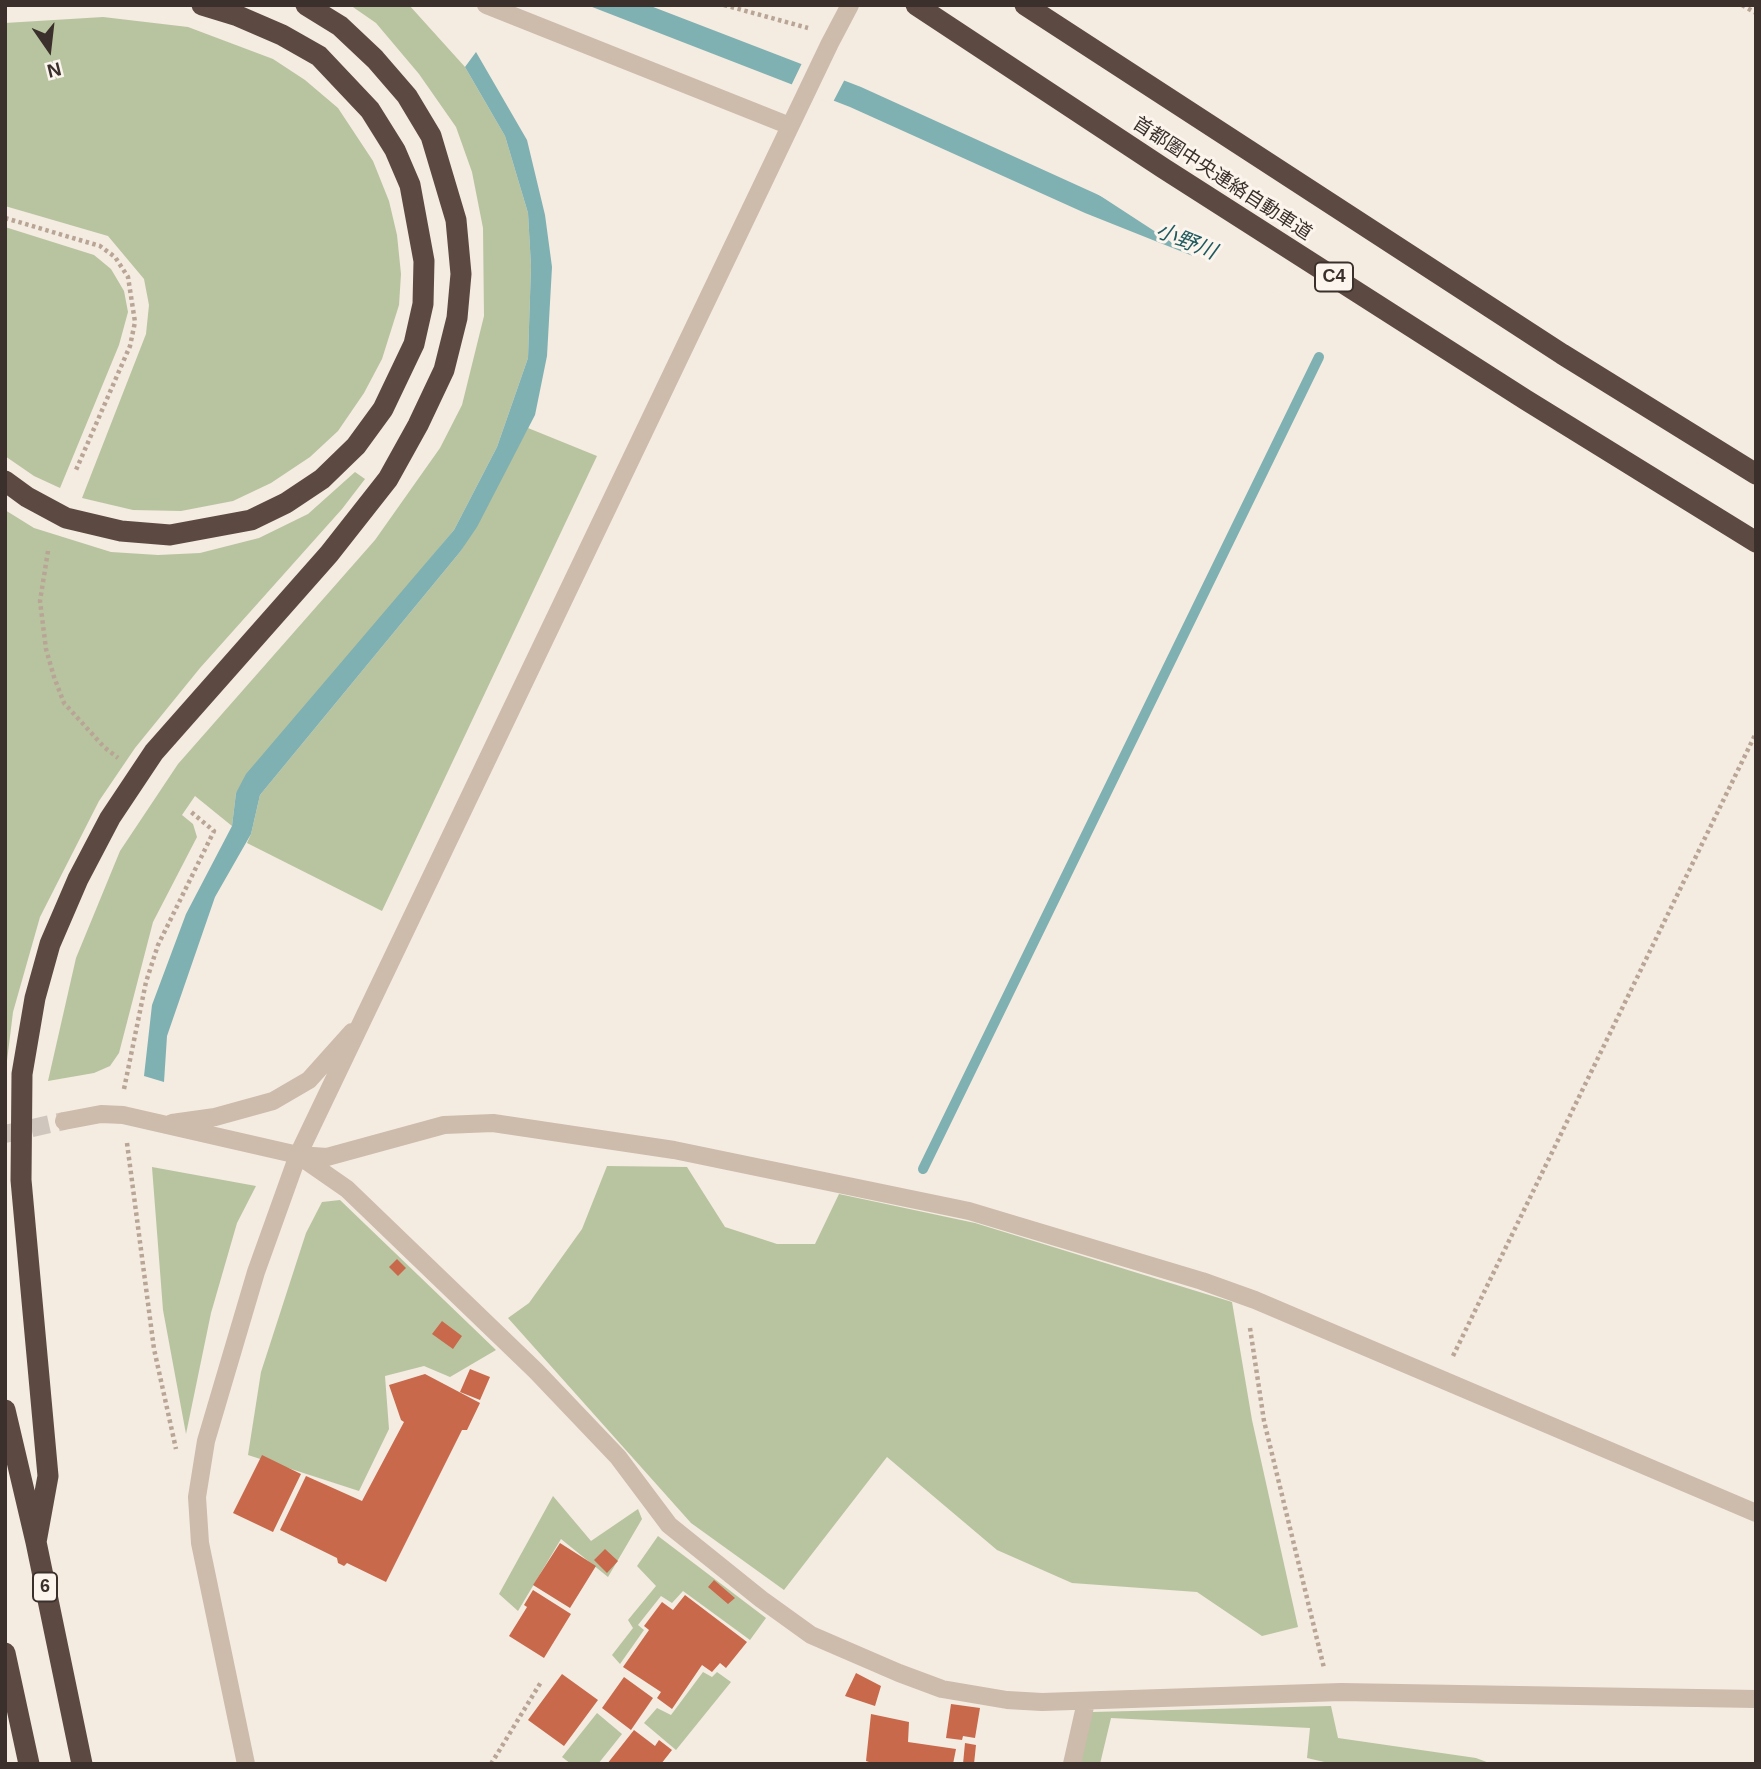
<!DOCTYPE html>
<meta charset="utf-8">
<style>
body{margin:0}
#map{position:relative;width:1761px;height:1769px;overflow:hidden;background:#f4ebe1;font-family:Arial,sans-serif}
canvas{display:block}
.frame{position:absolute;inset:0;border:7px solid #3b302b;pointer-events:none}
.north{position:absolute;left:14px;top:14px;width:70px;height:70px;-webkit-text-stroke:5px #fbf5ee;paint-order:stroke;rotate:166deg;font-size:19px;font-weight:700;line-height:28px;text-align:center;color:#3b302b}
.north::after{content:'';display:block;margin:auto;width:24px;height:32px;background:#3b302b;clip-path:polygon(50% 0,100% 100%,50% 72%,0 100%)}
</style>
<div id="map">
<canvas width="1761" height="1769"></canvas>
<div class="frame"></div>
<div class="north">N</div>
</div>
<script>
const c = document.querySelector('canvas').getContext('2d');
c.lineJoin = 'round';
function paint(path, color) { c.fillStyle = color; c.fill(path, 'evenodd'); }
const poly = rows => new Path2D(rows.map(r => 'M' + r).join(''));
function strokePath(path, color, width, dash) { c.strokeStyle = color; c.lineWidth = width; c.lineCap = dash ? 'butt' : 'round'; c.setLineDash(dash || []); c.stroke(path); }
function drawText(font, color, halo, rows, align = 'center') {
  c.font = font + ' Arial,"Noto Sans JP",sans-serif'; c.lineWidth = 6; c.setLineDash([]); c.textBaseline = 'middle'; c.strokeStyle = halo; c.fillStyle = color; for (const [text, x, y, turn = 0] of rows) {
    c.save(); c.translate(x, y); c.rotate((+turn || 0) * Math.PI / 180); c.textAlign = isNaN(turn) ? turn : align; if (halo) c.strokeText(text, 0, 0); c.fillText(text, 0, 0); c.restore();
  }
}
paint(poly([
 [350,5,409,5,465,67,505,136,528,213,531,266,528,358,497,447,454,530,236,793,232,826,195,796,182,815,193,824,197,837,153,922,119,1053,110,1066,94,1073,48,1081,76,958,120,851,178,764,375,540,440,448,462,405,484,316,483,228,472,172,456,127,419,74,376,23],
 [103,17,188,27,273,59,305,80,338,108,373,161,389,201,397,235,401,274,399,305,382,359,364,393,338,431,310,457,271,483,233,501,181,511,133,510,82,498,146,334,149,305,144,279,108,236,5,206,5,23],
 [5,227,94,255,111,269,124,291,128,312,119,345,60,488,34,476,5,456],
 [528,428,597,456,382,911,247,843,251,834,260,795,460,552],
 [355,472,365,479,342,509,200,668,135,748,99,801,40,917,13,1012,5,1077,5,510,34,528,111,552,158,555,200,553,259,538,308,514],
 [607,1166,687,1167,725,1227,777,1244,815,1244,839,1194,975,1223,1232,1302,1252,1420,1298,1627,1262,1636,1197,1592,1072,1583,997,1550,887,1457,784,1590,691,1523,508,1318,529,1303,582,1229],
 [152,1167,256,1186,237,1223,211,1313,186,1434,163,1310],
 [340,1200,496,1350,450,1377,424,1366,385,1376,389,1429,359,1491,248,1455,261,1372,306,1233,322,1202],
 [553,1496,591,1541,638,1509,642,1519,608,1577,561,1539,518,1611,499,1594],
 [658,1536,766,1618,750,1640,683,1591,672,1603,661,1596,638,1625,644,1630,620,1664,612,1655,633,1628,628,1620,656,1586,637,1566],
 [703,1672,712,1677,717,1672,731,1682,676,1750,644,1723,657,1708,671,1715],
 [1331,1706,1338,1738,1476,1758,1492,1764,1333,1764,1307,1758,1310,1728,1111,1718,1100,1764,1080,1764,1092,1712],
 [597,1713,622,1734,598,1764,571,1764,562,1757]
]), '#b8c4a0');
paint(poly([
 [587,5,648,5,861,87,1519,386,1085,213,850,107],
 [476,52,527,140,545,215,552,267,547,356,535,415,477,527,460,552,260,795,251,834,215,897,167,1036,164,1082,144,1076,152,1005,186,914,232,826,236,793,246,774,454,530,497,447,528,358,531,266,528,213,505,136,465,67]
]), '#7fb0b2');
paint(poly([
 [803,61,846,77,832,104,790,88],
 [1076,180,1520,363,1756,457,1756,487,1208,266]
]), '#f4ebe1');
strokePath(poly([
 [923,1169,1319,357]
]), '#7fb0b2', 10);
paint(poly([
 [397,1259,406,1268,398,1276,389,1267],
 [442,1321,462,1336,453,1349,432,1334],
 [470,1369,490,1377,480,1400,460,1392],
 [425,1374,480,1403,467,1430,462,1430,386,1582,347,1563,344,1566,338,1563,337,1558,280,1530,306,1476,362,1501,404,1422,401,1420,389,1385],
 [262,1455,301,1474,273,1532,233,1513],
 [560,1543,596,1566,570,1608,533,1585],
 [605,1549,618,1561,607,1573,594,1560],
 [714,1580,735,1598,728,1604,708,1587],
 [533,1590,571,1614,544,1658,509,1636,527,1607,524,1605],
 [685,1595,747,1642,726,1668,720,1663,712,1672,702,1665,672,1709,657,1698,661,1692,623,1667,649,1630,644,1626,662,1602,673,1610],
 [856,1673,881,1686,875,1706,845,1696],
 [562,1674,598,1700,564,1746,528,1720],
 [624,1677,653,1698,631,1730,602,1708],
 [951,1704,980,1708,975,1738,963,1736,962,1740,946,1738],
 [871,1714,909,1722,908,1742,956,1749,953,1764,869,1764,869,1762,866,1761],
 [634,1730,655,1746,659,1740,672,1750,661,1764,607,1764],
 [965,1743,976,1745,974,1764,963,1764]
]), '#c8694b');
strokePath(poly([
 [5,1134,64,1121]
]), '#cfc6bd', 18, [18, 9]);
strokePath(poly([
 [724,5,808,28],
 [1742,5,1756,13],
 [5,218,100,246,115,257,128,277,135,322,130,346,76,470],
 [48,551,40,601,46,649,54,677,64,703,104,747,118,758],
 [124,1089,146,982,158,945,214,831,190,811],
 [127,1143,154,1349,176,1449],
 [1250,1328,1264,1421,1324,1668],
 [1453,1356,1756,733],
 [491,1764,541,1682]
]), '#b9a596', 4.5, [3.5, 3.5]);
strokePath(poly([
 [486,5,790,126],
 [64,1121,101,1114,123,1115,298,1155,327,1157,444,1125,493,1123,674,1150,969,1211,1202,1281,1255,1300,1756,1513],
 [172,1123,215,1117,273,1101,309,1080,352,1032],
 [298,1155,347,1189,536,1371,618,1457,669,1525,761,1599,811,1635,899,1673,942,1689,1007,1700,1042,1702,1341,1692,1756,1699],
 [246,1764,200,1543,197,1497,206,1441,256,1272,298,1155,830,43,850,5],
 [1072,1764,1086,1702]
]), '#cdbbac', 18);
strokePath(poly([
 [916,5,1163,168,1526,400,1756,542],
 [1025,5,1562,354,1756,474],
 [5,481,27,497,66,518,121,531,170,535,251,520,286,503,322,479,356,446,383,409,414,344,423,304,424,261,410,185,395,150,370,110,319,56,282,35,238,16,202,5],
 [5,1410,36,1542,82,1764],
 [36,1542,48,1476,21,1180,22,1074,35,998,50,944,78,879,110,818,154,752,329,554,388,479,418,425,444,370,457,318,461,274,456,220,431,136,407,96,375,59,340,26,306,5],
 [5,1653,29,1764]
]), '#5c4a42', 21);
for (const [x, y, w] of [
 [1334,277,38],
 [45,1587,24]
]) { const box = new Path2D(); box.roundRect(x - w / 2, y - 14.5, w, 29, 5); c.fillStyle = '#fbf5ee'; c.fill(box); strokePath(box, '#3b302b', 2); }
drawText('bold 18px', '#3b302b', null, [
 ["C4",1334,277],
 ["6",45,1587]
]);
drawText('19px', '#3b302b', '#fbf5ee', [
 ["首都圏中央連絡自動車道",1222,179,33]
]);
drawText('italic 21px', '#1f5a5e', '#fbf5ee', [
 ["小野川",1186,242,22]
]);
</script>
